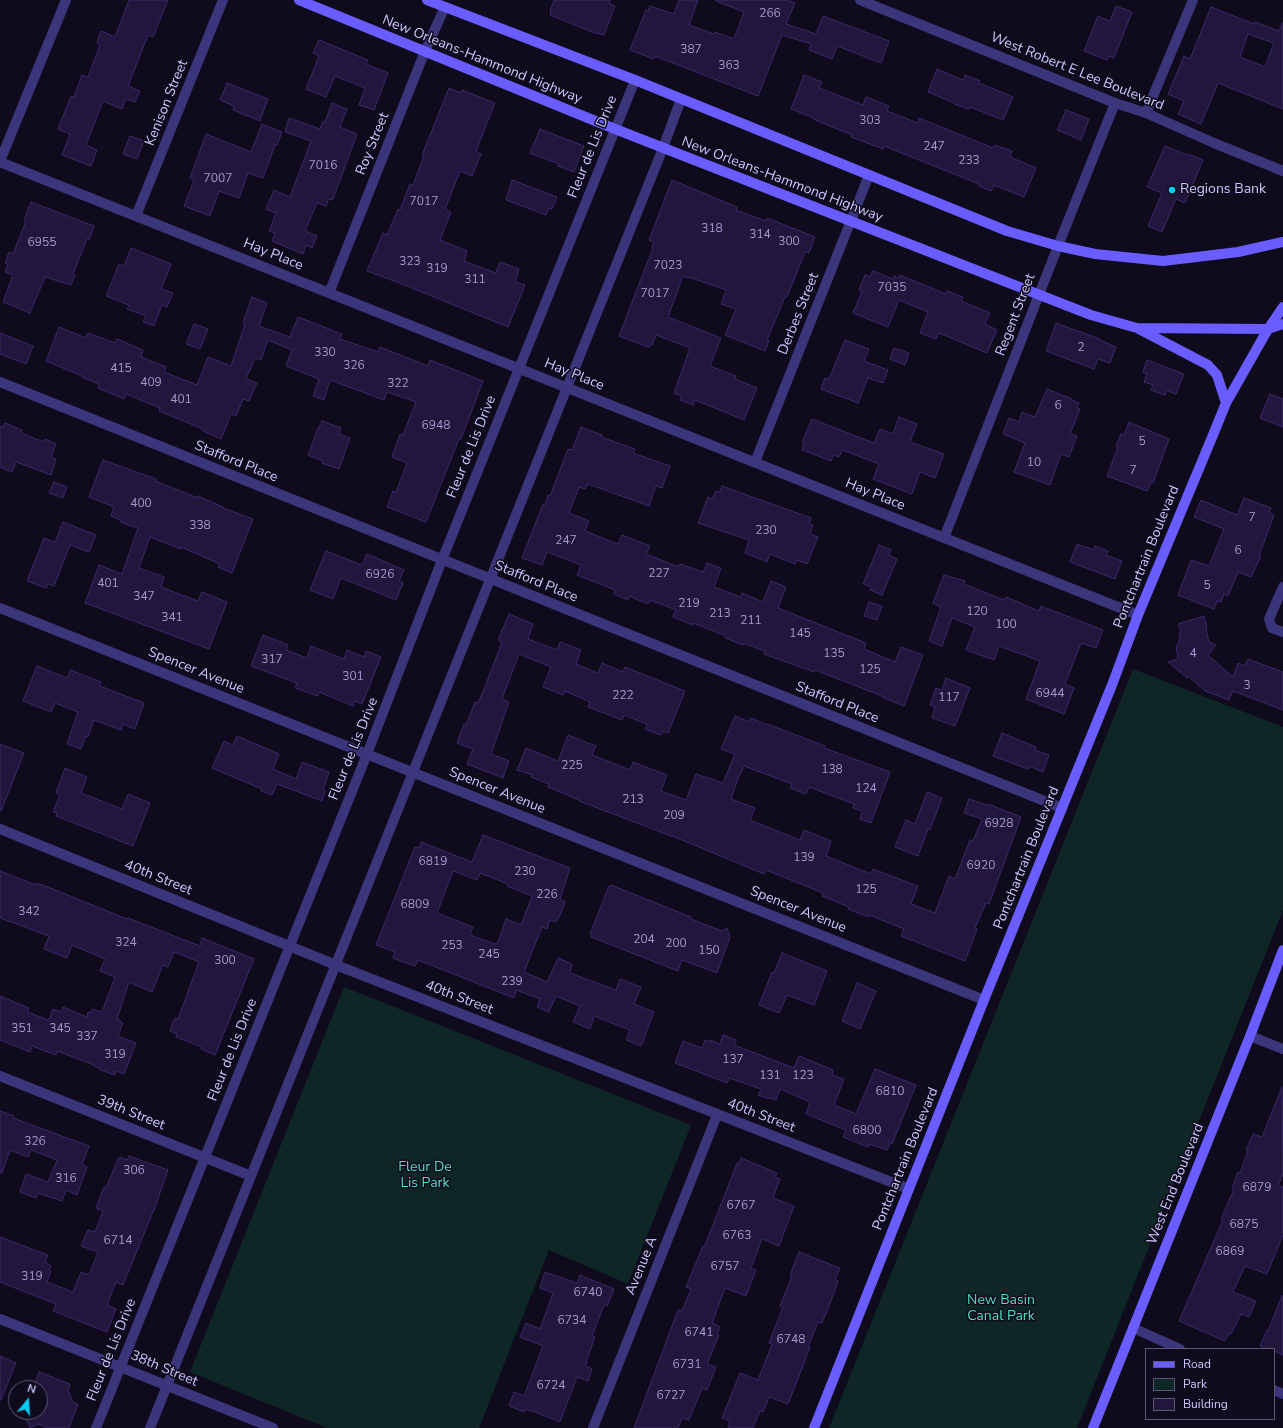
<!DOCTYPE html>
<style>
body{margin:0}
#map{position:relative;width:1283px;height:1428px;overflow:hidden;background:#0f0b1c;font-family:"Nunito Sans",sans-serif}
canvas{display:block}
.legend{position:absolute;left:1145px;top:1348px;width:130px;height:72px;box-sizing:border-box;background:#0f0b1c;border:1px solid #5c5677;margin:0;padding:5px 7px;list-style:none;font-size:12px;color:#d0c6ff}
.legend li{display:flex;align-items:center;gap:8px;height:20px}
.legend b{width:20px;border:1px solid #5c5677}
.north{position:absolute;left:8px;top:1380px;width:40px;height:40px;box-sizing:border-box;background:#0f0b1c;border:1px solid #5c5677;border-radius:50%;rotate:18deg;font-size:11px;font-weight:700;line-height:16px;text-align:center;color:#d0c6ff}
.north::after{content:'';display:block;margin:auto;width:14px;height:18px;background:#00cef1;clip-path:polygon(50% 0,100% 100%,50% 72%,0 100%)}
</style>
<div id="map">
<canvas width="1283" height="1428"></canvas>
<ul class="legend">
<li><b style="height:5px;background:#695dff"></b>Road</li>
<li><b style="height:11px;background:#0e2626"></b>Park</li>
<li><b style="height:11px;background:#21173d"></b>Building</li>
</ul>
<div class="north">N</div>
</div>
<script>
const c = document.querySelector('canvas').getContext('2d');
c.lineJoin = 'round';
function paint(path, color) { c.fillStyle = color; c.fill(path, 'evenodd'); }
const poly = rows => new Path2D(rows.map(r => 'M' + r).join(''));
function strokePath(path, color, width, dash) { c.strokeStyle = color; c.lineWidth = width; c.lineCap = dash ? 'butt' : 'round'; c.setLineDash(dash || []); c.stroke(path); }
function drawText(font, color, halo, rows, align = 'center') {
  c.font = font + ' "Nunito Sans",sans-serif'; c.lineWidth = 3; c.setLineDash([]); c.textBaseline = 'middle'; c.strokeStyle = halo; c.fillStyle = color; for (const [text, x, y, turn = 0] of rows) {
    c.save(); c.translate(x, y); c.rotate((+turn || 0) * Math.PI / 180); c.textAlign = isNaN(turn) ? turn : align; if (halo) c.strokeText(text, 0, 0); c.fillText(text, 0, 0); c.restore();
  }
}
paint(poly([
 [1133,669,1283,727,1283,910,1077,1428,829,1428],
 [344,987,691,1125,628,1284,549,1250,479,1428,327,1428,190,1372]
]), '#0e2626');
const building = poly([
 [129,0,168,0,153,37,148,35,128,86,140,91,135,102,126,99,122,109,103,101,86,145,97,150,91,166,62,155,70,134,58,129,71,96,74,97,82,75,88,77,100,45,97,43,101,31,115,37,129,0],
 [554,0,610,0,609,3,615,6,604,35,598,33,597,34,550,15,551,11,550,11,554,0],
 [679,0,698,0,689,25,714,34,715,32,734,39,744,12,716,1,716,0,786,0,795,3,786,24,816,34,823,16,889,41,881,63,837,46,832,59,809,50,811,44,782,35,758,96,655,56,654,59,630,50,646,10,648,11,650,6,674,14,679,0],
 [1116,6,1132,12,1114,58,1109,56,1107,60,1084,51,1098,16,1110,21,1116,6],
 [1211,7,1254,24,1255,22,1279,31,1283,22,1283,109,1218,83,1201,124,1178,114,1184,101,1168,94,1184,56,1190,59,1211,7],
 [1248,34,1274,43,1265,67,1240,57,1248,34],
 [319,40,368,60,366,64,388,73,374,110,359,105,365,88,335,76,326,97,306,89,319,56,313,53,319,40],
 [937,69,963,80,965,75,980,81,979,83,1013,97,1003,120,970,107,969,109,954,104,954,103,928,92,937,69],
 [804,75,822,82,819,88,863,105,866,97,889,106,887,111,918,123,919,118,993,148,995,145,1012,151,1010,157,1036,168,1024,197,994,185,991,191,979,186,979,184,884,146,883,149,851,137,852,135,813,119,814,118,791,109,804,75],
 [227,83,268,99,260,121,233,110,234,106,220,100,227,83],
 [449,88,461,93,462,90,495,103,476,151,481,154,472,176,460,171,445,209,451,212,440,240,467,251,464,261,496,273,500,262,519,269,515,282,525,285,508,327,402,284,367,271,383,233,387,235,398,209,400,210,410,184,413,185,424,156,422,155,449,88],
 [332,103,347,109,340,127,357,134,333,199,328,200,326,206,317,203,305,231,317,236,312,248,306,245,303,254,272,241,275,233,269,231,276,213,266,209,274,190,290,197,311,141,285,132,289,118,320,129,323,121,325,122,332,103],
 [1066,110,1089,119,1081,140,1057,130,1066,110],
 [262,124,282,132,277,145,275,145,263,178,248,173,239,198,219,191,210,216,184,206,194,180,190,178,206,134,251,152,262,124],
 [540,129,584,146,574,172,558,166,559,164,530,153,540,129],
 [130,136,144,141,137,159,123,154,130,136],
 [1165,146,1187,155,1188,154,1203,160,1185,203,1176,199,1162,232,1148,226,1162,193,1147,187,1165,146],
 [512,180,557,197,552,209,549,208,546,215,506,200,512,180],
 [672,180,737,207,736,210,766,221,767,218,815,237,809,253,805,252,787,297,785,297,767,340,769,341,765,351,725,335,736,309,721,304,726,290,689,277,689,278,683,276,668,317,721,338,710,366,736,376,735,379,757,388,744,420,695,400,693,405,680,400,682,396,674,393,690,348,656,335,652,345,648,347,619,336,653,248,652,247,654,242,649,240,672,180],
 [31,202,94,226,89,240,87,239,73,274,75,275,71,285,45,277,30,313,3,302,13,275,5,272,8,264,5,263,9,252,13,254,26,221,24,220,31,202],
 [131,248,171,264,161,289,173,293,167,307,162,305,154,326,143,322,146,316,127,309,129,305,106,296,119,264,124,266,131,248],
 [873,271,893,279,894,276,899,278,900,275,946,294,947,291,963,297,961,301,990,313,985,324,997,330,987,353,939,333,936,339,920,333,928,312,899,300,888,327,853,313,862,291,859,290,865,275,870,277,873,271],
 [252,297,267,303,259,326,290,337,298,317,342,334,340,339,378,352,380,347,428,366,430,360,483,381,461,439,459,439,426,522,387,507,393,491,396,492,407,463,392,457,400,434,403,435,416,402,387,392,384,400,330,380,324,400,313,396,319,379,286,366,292,350,268,340,261,360,255,358,246,379,257,383,249,401,243,399,236,416,231,414,221,439,203,431,203,429,159,411,160,408,126,394,124,399,98,388,99,384,82,377,82,376,46,361,59,327,86,338,88,333,115,343,117,339,143,350,141,357,166,367,164,372,197,385,208,357,231,366,245,324,243,323,252,297],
 [1056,323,1100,339,1100,340,1116,347,1110,363,1098,359,1094,369,1046,351,1056,323],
 [194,324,208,329,200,349,186,344,194,324],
 [0,333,33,346,26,364,0,354,0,333],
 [845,340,869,349,864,361,888,370,883,383,868,378,858,403,821,389,825,378,829,379,845,340],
 [894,348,909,353,905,365,890,359,894,348],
 [1147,360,1184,374,1176,394,1167,391,1165,395,1151,390,1153,385,1144,382,1147,374,1143,372,1147,360],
 [1047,389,1072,399,1071,400,1079,403,1077,408,1080,409,1070,434,1077,436,1069,457,1061,454,1050,485,1014,472,1025,443,1003,434,1009,418,1019,422,1022,412,1035,417,1047,389],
 [1270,394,1283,399,1283,427,1260,418,1270,394],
 [899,417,917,424,910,442,944,454,935,478,920,472,912,494,873,479,879,464,842,450,839,457,833,455,831,461,802,450,804,443,802,442,812,419,874,443,880,429,893,434,899,417],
 [322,421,341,428,339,434,350,438,339,469,322,463,323,461,308,455,319,426,320,426,322,421],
 [1129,422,1169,439,1153,483,1151,482,1147,491,1107,476,1118,447,1116,446,1121,434,1124,435,1129,422],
 [5,423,22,430,21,433,44,442,45,439,56,444,51,457,56,459,51,475,16,462,12,472,0,467,0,426,3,427,5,423],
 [581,427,602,435,601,437,635,449,633,453,670,466,662,488,656,486,649,506,588,484,585,489,579,487,569,513,589,521,585,531,618,544,622,535,650,546,646,554,679,567,680,564,703,572,707,563,721,568,714,587,741,597,742,593,763,602,771,581,786,587,778,608,866,643,864,649,895,662,901,647,923,655,904,706,882,697,882,696,815,670,814,672,764,654,765,651,743,643,743,645,725,638,726,636,693,623,693,625,673,617,676,610,650,600,648,604,629,596,628,600,614,594,615,590,577,575,581,565,547,552,542,565,522,558,543,504,545,505,548,495,550,496,568,449,572,450,581,427],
 [103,460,156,479,155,481,198,498,198,496,223,507,223,508,253,519,232,573,218,567,220,564,181,547,181,549,150,537,139,568,164,577,161,587,198,601,202,592,227,602,209,649,85,603,99,565,122,574,138,528,120,522,121,520,111,516,114,507,89,497,103,460],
 [54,482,67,487,63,498,49,493,54,482],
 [722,486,811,518,809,524,813,525,810,534,818,537,807,564,797,560,795,564,770,554,767,562,745,553,749,540,698,523,708,497,712,499,716,491,720,492,722,486],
 [1244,498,1271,508,1269,513,1274,515,1259,556,1261,556,1251,577,1238,572,1228,596,1224,594,1221,602,1217,601,1214,609,1178,595,1191,560,1209,566,1224,529,1194,517,1201,500,1237,515,1244,498],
 [63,522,96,535,89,552,70,545,54,586,48,584,46,588,27,581,44,538,55,542,63,522],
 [1077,544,1094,550,1095,546,1108,551,1106,555,1122,561,1115,579,1070,562,1077,544],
 [879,545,891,550,889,555,897,559,882,595,870,590,871,587,863,584,879,545],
 [326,551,362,565,367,554,404,570,399,581,403,583,396,600,341,578,333,599,310,590,326,551],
 [944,575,965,581,964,584,1004,600,1006,597,1039,611,1041,606,1103,630,1096,648,1081,643,1065,684,1074,688,1064,714,1026,699,1040,661,999,646,994,660,966,650,975,627,952,618,942,646,929,641,941,607,933,603,944,575],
 [869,602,882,606,877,620,864,616,869,602],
 [509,614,533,624,528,639,557,650,560,642,581,650,576,664,598,673,602,663,623,672,625,667,685,691,668,733,663,731,661,735,658,734,645,729,647,724,624,715,622,720,588,707,590,702,565,691,563,695,543,687,551,667,519,654,502,699,509,702,491,754,509,761,503,778,467,764,473,749,457,743,464,724,466,725,475,702,478,703,483,692,502,642,498,640,509,614],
 [1204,616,1207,627,1206,629,1209,642,1216,645,1208,655,1233,677,1238,663,1245,666,1248,659,1283,672,1283,710,1233,691,1229,700,1205,691,1188,676,1187,678,1168,662,1178,659,1176,647,1180,640,1179,633,1181,631,1178,624,1204,616],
 [263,635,288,645,286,650,307,658,311,646,344,659,347,650,364,657,366,651,381,657,362,704,355,701,353,706,319,692,318,696,295,688,297,683,251,666,263,635],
 [37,666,67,678,70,670,101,682,100,686,144,703,135,729,123,724,121,730,94,720,88,737,86,736,81,749,67,744,78,712,55,703,51,712,23,701,37,666],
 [946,678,970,688,955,726,932,718,935,707,930,705,936,688,942,690,946,678],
 [735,716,749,722,751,718,767,725,767,724,825,746,824,748,890,772,871,823,860,819,862,811,853,808,854,804,809,787,806,794,790,788,792,784,744,766,740,775,739,775,731,799,755,808,750,820,800,840,804,830,831,841,826,856,871,874,873,869,918,886,911,904,935,913,949,876,955,879,970,840,973,841,982,819,964,813,969,799,987,805,988,804,1021,817,989,904,986,903,975,928,977,929,965,961,901,936,904,929,869,915,868,917,848,909,849,907,822,896,823,893,766,870,764,874,687,842,579,801,579,800,548,787,549,784,531,777,532,775,517,770,526,748,558,761,568,735,596,746,592,755,630,770,633,762,667,775,661,791,686,800,696,774,723,783,735,754,721,749,735,716],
 [1002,733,1036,747,1035,750,1049,755,1043,772,1029,766,1028,769,993,756,1002,733],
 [237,736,279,754,273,769,296,779,302,762,329,772,323,790,325,791,322,801,277,784,272,795,261,791,262,789,212,768,224,741,233,745,237,736],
 [0,744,24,753,1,811,0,811,0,744],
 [65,768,87,777,81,793,122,809,128,794,150,803,133,846,56,816,57,813,53,812,60,795,56,793,65,768],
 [927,792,942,798,930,830,928,829,918,856,895,847,906,820,915,824,927,792],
 [483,835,570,868,560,899,565,902,560,915,556,922,550,920,547,929,542,927,524,972,547,982,558,958,572,964,570,973,616,990,620,979,641,987,634,1004,654,1012,641,1046,626,1040,630,1030,594,1016,590,1029,573,1022,580,1006,556,996,549,1012,537,1007,540,999,516,990,514,998,418,960,415,966,393,958,395,952,376,945,415,847,419,848,421,842,472,862,483,835],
 [453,871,477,880,480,873,508,884,507,886,532,896,521,925,506,919,498,942,495,944,470,935,473,927,437,913,453,871],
 [0,871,36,885,37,883,48,887,127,919,128,918,200,946,202,938,254,959,215,1055,201,1049,202,1047,176,1037,177,1034,170,1031,175,1018,178,1019,199,962,174,952,168,967,163,965,152,992,129,982,117,1019,121,1021,120,1022,123,1023,118,1036,136,1043,124,1074,116,1071,115,1075,100,1070,101,1069,94,1066,94,1065,57,1051,56,1055,32,1046,30,1052,0,1040,0,996,29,1008,27,1012,49,1020,53,1009,61,1012,63,1007,87,1017,88,1012,91,1013,92,1009,102,1012,115,977,100,971,105,959,72,945,67,958,44,949,49,936,0,918,0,871],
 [611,885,691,917,691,919,722,931,727,928,730,937,717,973,682,960,678,971,591,937,592,935,590,934,609,886,611,887,611,885],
 [782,953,827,971,814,1005,787,995,779,1013,759,1005,772,972,774,973,782,953],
 [857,983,876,991,860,1029,842,1021,857,983],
 [723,1035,736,1040,734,1045,794,1068,799,1056,833,1070,832,1075,844,1079,834,1105,856,1114,875,1069,916,1085,892,1144,890,1143,887,1150,869,1144,868,1147,843,1137,846,1130,806,1114,810,1102,780,1089,776,1100,770,1098,769,1099,758,1095,761,1089,729,1078,727,1083,675,1063,683,1041,702,1048,705,1040,709,1042,710,1040,720,1044,723,1035],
 [1282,1087,1283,1174,1278,1186,1283,1187,1283,1235,1267,1274,1245,1266,1233,1292,1256,1301,1249,1317,1241,1314,1231,1334,1229,1333,1225,1341,1179,1321,1223,1220,1221,1219,1234,1189,1232,1188,1238,1172,1240,1173,1248,1151,1246,1150,1253,1134,1262,1137,1282,1087],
 [0,1111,14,1116,13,1118,89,1146,82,1165,87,1167,77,1195,66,1190,62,1201,38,1193,36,1198,20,1192,26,1174,48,1182,57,1160,31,1150,28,1157,10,1150,2,1173,0,1173,0,1111],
 [129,1156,168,1170,155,1207,123,1285,116,1282,107,1305,116,1309,107,1332,53,1311,56,1304,0,1282,0,1237,48,1255,45,1262,51,1266,49,1270,51,1271,47,1282,73,1292,81,1272,89,1275,98,1252,81,1246,88,1230,95,1232,103,1211,96,1208,104,1187,106,1188,119,1157,127,1160,129,1156],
 [741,1158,777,1173,775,1177,780,1179,773,1198,794,1206,779,1246,762,1239,751,1268,756,1270,746,1296,725,1288,712,1323,720,1327,717,1334,719,1335,707,1364,716,1367,707,1390,702,1388,689,1420,682,1418,678,1428,634,1428,678,1310,682,1311,691,1289,686,1287,703,1246,704,1247,713,1225,737,1163,739,1164,741,1158],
 [799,1252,840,1268,835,1280,838,1281,831,1301,822,1323,818,1322,808,1347,810,1347,801,1371,788,1404,769,1397,763,1412,760,1411,753,1428,728,1428,730,1421,722,1418,740,1373,758,1380,772,1344,769,1343,783,1307,780,1306,792,1276,790,1275,799,1252],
 [545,1272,577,1283,580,1275,614,1289,607,1306,604,1305,592,1336,595,1337,586,1362,587,1362,586,1366,592,1369,588,1381,577,1377,560,1422,530,1410,530,1411,525,1409,524,1412,509,1406,514,1392,524,1396,543,1346,520,1337,526,1323,540,1329,553,1293,540,1288,545,1272],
 [1282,1296,1283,1296,1283,1355,1274,1351,1274,1349,1268,1349,1260,1346,1267,1330,1268,1331,1282,1296],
 [0,1356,16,1363,1,1400,0,1400,0,1356],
 [39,1372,70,1384,68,1390,73,1402,78,1404,69,1428,48,1428,38,1424,30,1428,23,1412,40,1412,40,1388,33,1388,39,1372]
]);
paint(building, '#21173d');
strokePath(building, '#39296a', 1);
strokePath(poly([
 [860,0,1115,103,1146,113,1214,143,1283,171],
 [1146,113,1193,0],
 [0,161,66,0],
 [0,162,1138,615],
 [136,216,223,0],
 [329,293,425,51,445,7],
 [0,382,1062,808],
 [755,462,869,175],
 [944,538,1058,246,1115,103],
 [1283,587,1269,619,1272,628,1283,632],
 [0,608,984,1000],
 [0,829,336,965,909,1189],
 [1250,1036,1283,1049],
 [0,1076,251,1176],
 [0,1319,273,1428],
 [1133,1328,1180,1349],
 [1274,1390,1283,1394],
 [96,1428,367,754,442,560,635,80],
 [150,1428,663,148,681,99],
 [593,1428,717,1115]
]), '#3b357c', 10);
strokePath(poly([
 [299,0,615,129,1091,315,1137,328,1268,329,1283,324],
 [427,0,635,80,1007,231,1058,246,1095,254,1163,261,1238,252,1283,242],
 [1139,329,1208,365,1217,375,1226,403],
 [814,1428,984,1000,1112,685,1138,615,1213,435,1226,403,1268,329,1283,307],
 [1093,1428,1250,1036,1283,950]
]), '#695dff', 10);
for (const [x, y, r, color] of [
 [1172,190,4,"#00cef1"]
]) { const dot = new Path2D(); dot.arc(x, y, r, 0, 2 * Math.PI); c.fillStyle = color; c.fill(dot); strokePath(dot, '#0f0b1c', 1.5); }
drawText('12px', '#a49ace', null, [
 ["266",770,14],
 ["387",691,50],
 ["363",729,66],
 ["303",870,121],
 ["247",934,147],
 ["233",969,161],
 ["7016",323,166],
 ["7007",218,179],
 ["7017",424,202],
 ["318",712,229],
 ["314",760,235],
 ["300",789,242],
 ["6955",42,243],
 ["323",410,262],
 ["7023",668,266],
 ["319",437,269],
 ["311",475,280],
 ["7035",892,288],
 ["7017",655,294],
 ["2",1081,348],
 ["330",325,353],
 ["326",354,366],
 ["415",121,369],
 ["409",151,383],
 ["322",398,384],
 ["401",181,400],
 ["6",1058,406],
 ["6948",436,426],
 ["5",1142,442],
 ["10",1034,463],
 ["7",1133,471],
 ["400",141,504],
 ["7",1252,518],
 ["338",200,526],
 ["230",766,531],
 ["247",566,541],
 ["6",1238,551],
 ["227",659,574],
 ["6926",380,575],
 ["401",108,584],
 ["5",1207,586],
 ["347",144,597],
 ["219",689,604],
 ["120",977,612],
 ["213",720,614],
 ["341",172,618],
 ["211",751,621],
 ["100",1006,625],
 ["145",800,634],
 ["135",834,654],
 ["4",1193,654],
 ["317",272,660],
 ["125",870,670],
 ["301",353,677],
 ["3",1247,686],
 ["6944",1050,694],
 ["222",623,696],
 ["117",949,698],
 ["225",572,766],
 ["138",832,770],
 ["124",866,789],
 ["213",633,800],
 ["209",674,816],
 ["6928",999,824],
 ["139",804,858],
 ["6819",433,862],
 ["6920",981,866],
 ["230",525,872],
 ["125",866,890],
 ["226",547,895],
 ["6809",415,905],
 ["342",29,912],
 ["204",644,940],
 ["324",126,943],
 ["200",676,944],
 ["253",452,946],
 ["150",709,951],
 ["245",489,955],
 ["300",225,961],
 ["239",512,982],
 ["351",22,1029],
 ["345",60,1029],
 ["337",87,1037],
 ["319",115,1055],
 ["137",733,1060],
 ["131",770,1076],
 ["123",803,1076],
 ["6810",890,1092],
 ["6800",867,1131],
 ["326",35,1142],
 ["306",134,1171],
 ["316",66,1179],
 ["6879",1257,1188],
 ["6767",741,1206],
 ["6875",1244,1225],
 ["6763",737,1236],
 ["6714",118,1241],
 ["6869",1230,1252],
 ["6757",725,1267],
 ["319",32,1277],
 ["6740",588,1293],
 ["6734",572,1321],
 ["6741",699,1333],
 ["6748",791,1340],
 ["6731",687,1365],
 ["6724",551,1386],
 ["6727",671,1396]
]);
drawText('14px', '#d0c6ff', '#0f0b1c', [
 ["New Orleans-Hammond Highway",482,60,22],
 ["West Robert E Lee Boulevard",1077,72,22],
 ["Kenison Street",167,103,-68],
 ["Roy Street",373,144,-68],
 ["Fleur de Lis Drive",593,147,-68],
 ["New Orleans-Hammond Highway",782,180,21],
 ["Hay Place",273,255,22],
 ["Derbes Street",799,314,-68],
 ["Regent Street",1016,315,-69],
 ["Hay Place",574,375,22],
 ["Fleur de Lis Drive",472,447,-68],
 ["Stafford Place",236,462,22],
 ["Hay Place",875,495,22],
 ["Pontchartrain Boulevard",1147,557,-68],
 ["Stafford Place",536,582,22],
 ["Spencer Avenue",196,671,22],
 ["Stafford Place",837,703,22],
 ["Fleur de Lis Drive",354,749,-68],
 ["Spencer Avenue",497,791,22],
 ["Pontchartrain Boulevard",1027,858,-68],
 ["40th Street",158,878,22],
 ["Spencer Avenue",798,910,22],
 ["40th Street",459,998,21],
 ["Fleur de Lis Drive",233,1050,-68],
 ["39th Street",131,1113,22],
 ["40th Street",761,1116,21],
 ["Pontchartrain Boulevard",906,1159,-68],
 ["West End Boulevard",1176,1184,-68],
 ["Avenue A",642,1266,-68],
 ["Fleur de Lis Drive",112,1350,-68],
 ["38th Street",164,1369,23]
]);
drawText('14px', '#d0c6ff', '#0f0b1c', [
 ["Regions Bank",1180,190]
], 'left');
drawText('14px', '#52dfc3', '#0f0b1c', [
 ["Fleur De",425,1168],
 ["Lis Park",425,1184],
 ["New Basin",1001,1301],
 ["Canal Park",1001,1317]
]);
</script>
